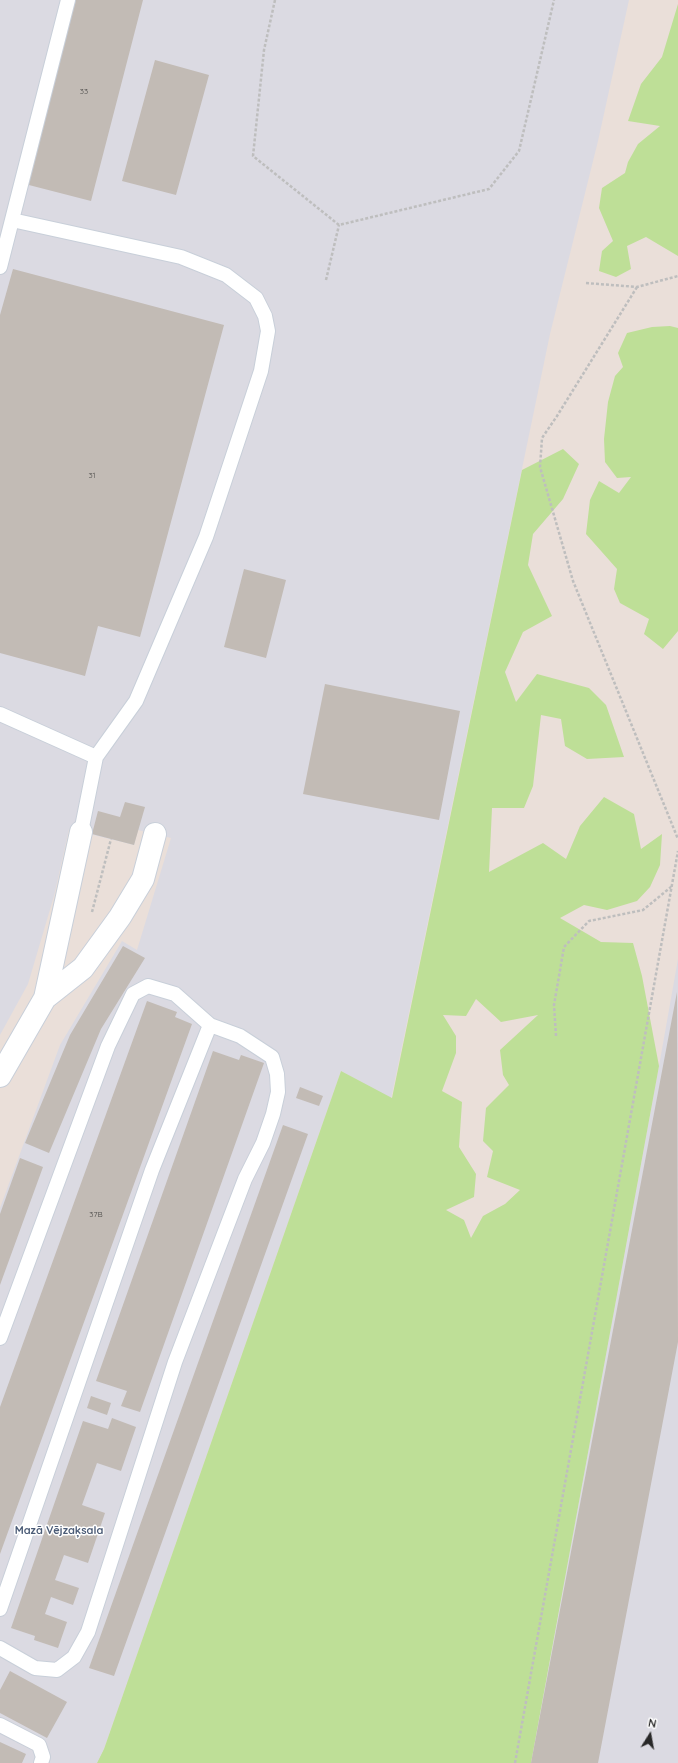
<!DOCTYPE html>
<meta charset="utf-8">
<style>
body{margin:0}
#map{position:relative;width:678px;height:1763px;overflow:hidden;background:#eadfd9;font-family:Quicksand,sans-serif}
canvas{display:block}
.north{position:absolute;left:630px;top:1715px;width:40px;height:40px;-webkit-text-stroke:3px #fff;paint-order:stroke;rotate:11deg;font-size:11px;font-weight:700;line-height:16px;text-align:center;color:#282828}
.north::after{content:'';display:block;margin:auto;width:14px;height:18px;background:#282828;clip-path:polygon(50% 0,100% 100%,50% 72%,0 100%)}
</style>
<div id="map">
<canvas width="678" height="1763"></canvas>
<div class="north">N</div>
</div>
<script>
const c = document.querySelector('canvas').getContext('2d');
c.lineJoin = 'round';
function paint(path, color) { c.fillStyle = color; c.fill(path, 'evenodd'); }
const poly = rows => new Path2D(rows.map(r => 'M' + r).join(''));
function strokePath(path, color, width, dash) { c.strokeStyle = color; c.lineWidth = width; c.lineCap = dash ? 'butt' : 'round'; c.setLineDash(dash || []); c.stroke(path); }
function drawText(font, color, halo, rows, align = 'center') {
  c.font = font + ' Quicksand,sans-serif'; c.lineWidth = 3; c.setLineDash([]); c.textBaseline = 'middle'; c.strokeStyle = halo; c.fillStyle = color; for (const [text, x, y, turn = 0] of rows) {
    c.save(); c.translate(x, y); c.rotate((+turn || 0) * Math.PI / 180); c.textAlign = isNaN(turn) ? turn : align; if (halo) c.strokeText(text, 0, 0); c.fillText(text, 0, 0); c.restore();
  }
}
paint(poly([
 [0,0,629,0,598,141,550,334,391,1099,341,1071,104,1749,97,1763,0,1763,0,1208,60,1045,122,941,137,950,171,838,138,830,134,845,69,829,54,896,28,984,0,1035],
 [678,959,678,1763,531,1763,659,1066]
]), '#dbdae2');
paint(poly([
 [678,4,678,256,646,237,627,246,631,269,616,277,599,271,602,251,613,241,599,208,602,188,625,173,628,162,638,144,660,126,628,121,641,84,662,57],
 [670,326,678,328,678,631,663,649,644,634,649,619,620,603,614,589,617,569,586,534,590,500,599,481,619,493,631,477,617,478,605,462,604,439,608,402,615,376,623,367,618,353,627,333,652,327],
 [563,449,579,464,563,499,533,534,528,565,552,616,523,632,505,672,516,702,537,674,589,688,606,705,624,757,587,759,565,746,561,719,541,715,533,786,524,808,492,808,489,872,543,843,566,859,580,826,604,797,634,814,641,849,662,834,660,865,650,887,637,901,607,910,584,905,560,918,601,942,633,943,642,976,659,1066,531,1763,97,1763,104,1749,341,1071,392,1098,522,470],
 [476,999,501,1022,538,1015,500,1050,503,1075,509,1085,486,1108,483,1141,493,1151,487,1177,520,1190,505,1204,483,1216,471,1238,464,1220,446,1210,474,1197,476,1174,459,1147,462,1102,442,1091,456,1053,456,1036,443,1015,466,1016]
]), '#bedf97');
paint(poly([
 [73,0,143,0,91,201,25,184],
 [155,60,209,75,176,195,122,181],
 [13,269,224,325,140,637,98,626,85,676,0,653,0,315],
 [244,569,286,580,266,658,224,647],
 [325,684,460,711,439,820,303,794],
 [125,802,145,807,134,845,92,834,98,811,120,817],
 [123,946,145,958,101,1029,49,1153,25,1143,70,1035],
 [677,992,678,1342,598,1763,531,1763],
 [147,1001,177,1012,175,1017,192,1024,0,1554,0,1407],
 [213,1051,239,1060,241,1055,264,1063,140,1412,121,1406,127,1391,96,1381],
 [300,1087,323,1096,319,1106,296,1098],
 [283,1125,308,1134,114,1676,89,1668],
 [20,1158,43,1167,0,1285,0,1214],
 [91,1396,111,1403,107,1415,87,1408],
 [112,1418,136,1427,121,1471,97,1463,82,1505,105,1513,88,1563,64,1555,55,1580,79,1588,73,1605,51,1597,45,1614,67,1622,58,1648,34,1640,35,1636,11,1628,83,1421,108,1429],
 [10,1671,67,1702,47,1738,0,1713,0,1690],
 [0,1742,26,1754,22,1763,0,1763]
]), '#c2bbb5');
const lane = poly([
 [12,220,181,257,226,275,256,298,265,316,268,331,261,371,206,537,136,701,96,757,81,832],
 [0,267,68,0],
 [0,714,96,757],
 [0,1338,108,1046,133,994,148,986,175,994,210,1025,240,1036,272,1057,277,1074,278,1092,273,1114,263,1143,245,1179,175,1362,88,1632,74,1657,57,1670,35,1668,0,1648],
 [0,1609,152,1170,210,1025],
 [0,1725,39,1745,43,1757,41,1763]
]);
const street = poly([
 [45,998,83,968,120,917,143,879,155,834],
 [0,1076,45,998,81,832]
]);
strokePath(lane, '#c8cfd9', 16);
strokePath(street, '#c8cfd9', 24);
strokePath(poly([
 [275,0,264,50,253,156,339,225,489,189,519,151,554,0],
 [326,280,339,225],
 [586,283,637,287,678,276],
 [637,287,557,416,542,438,540,467,573,581,678,839],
 [92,912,111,839],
 [556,1036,554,1005,564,947,589,921,643,910,671,887],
 [515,1763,678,851]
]), '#bebebe', 2.5, [3, 2]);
strokePath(lane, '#fff', 14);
strokePath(street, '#fff', 22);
drawText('8px', '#4e4d4b', null, [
 ["33",84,92],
 ["31",92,476],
 ["37B",96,1215]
]);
drawText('bold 11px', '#4a5b76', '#fff', [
 ["Mazā Vējzaķsala",59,1531]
]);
</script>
